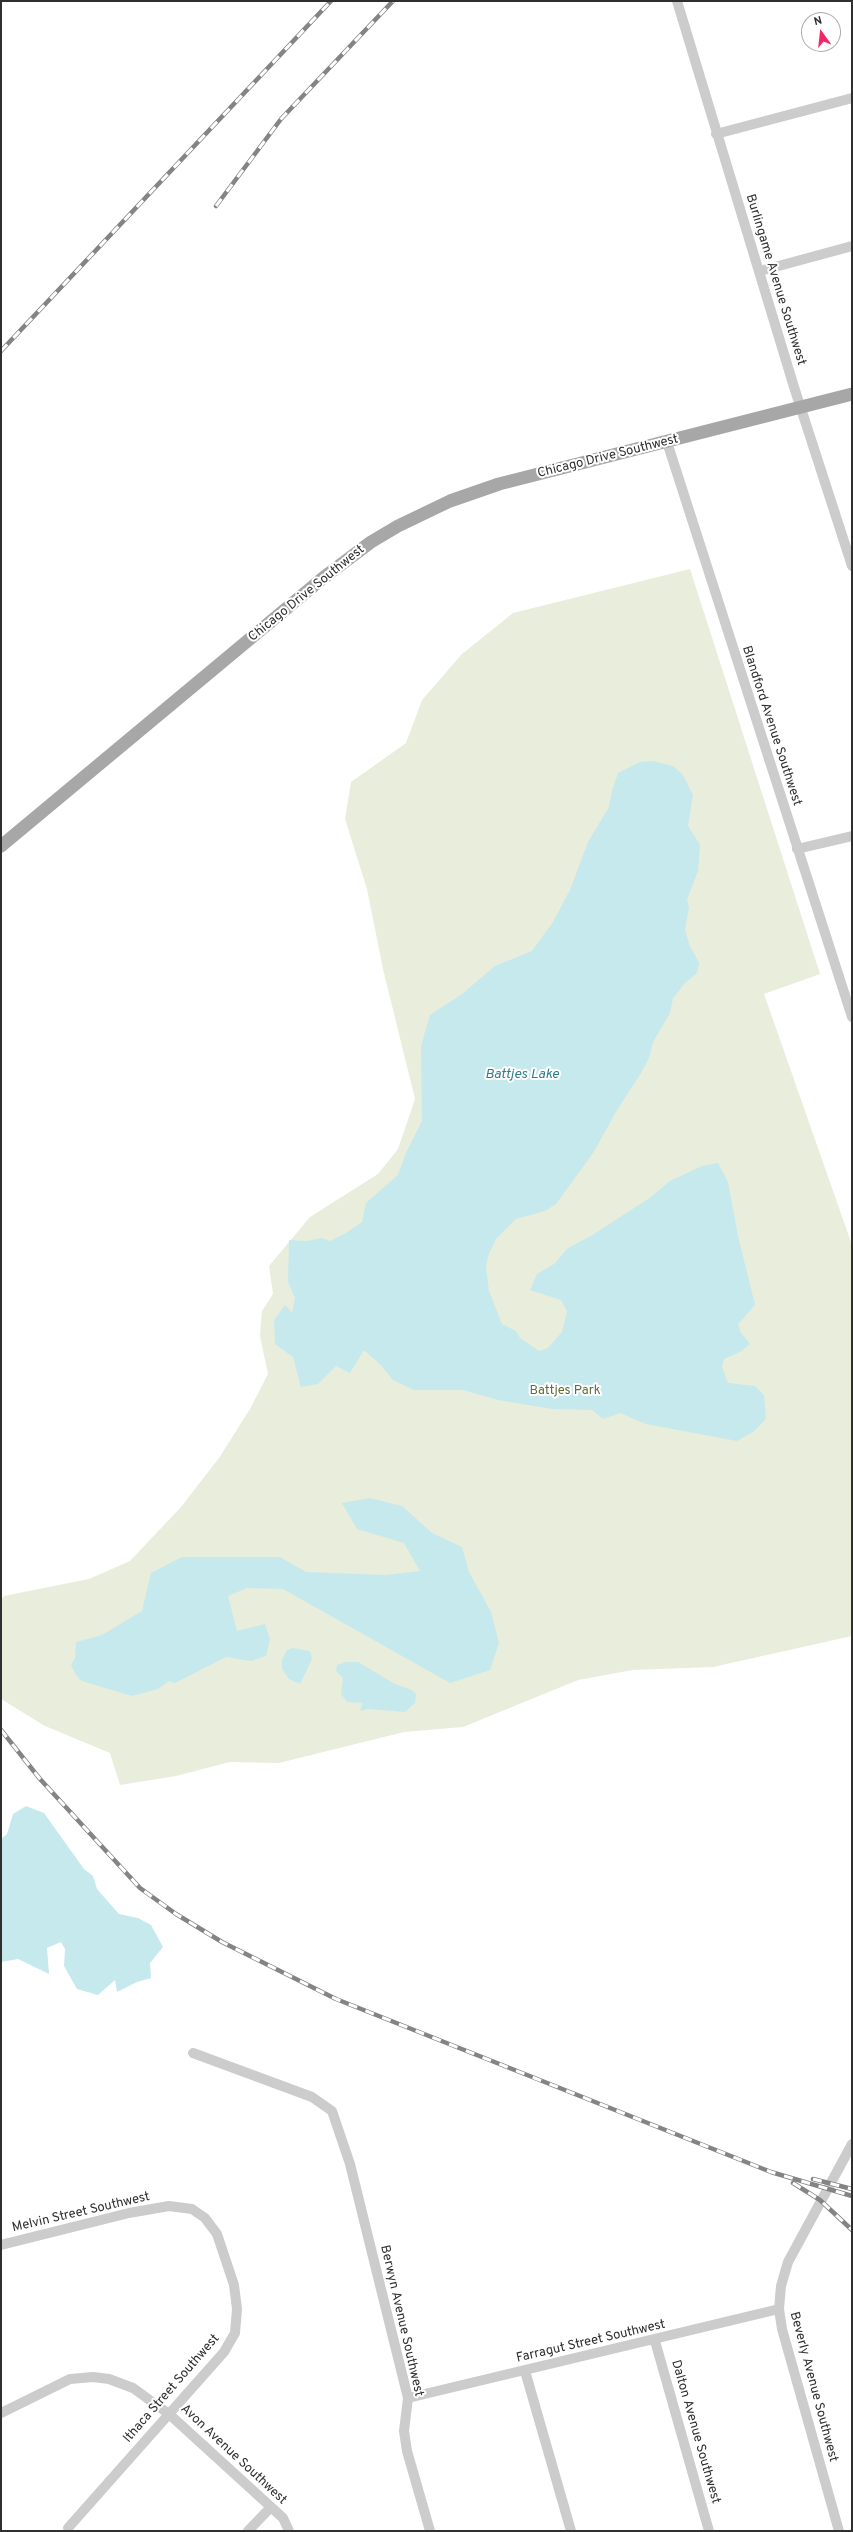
<!DOCTYPE html>
<style>
body{margin:0}
#map{position:relative;width:853px;height:2532px;overflow:hidden;background:#fff;font-family:Overpass,sans-serif}
canvas{display:block}
.frame{position:absolute;inset:0;border:2px solid #2f2f2f;pointer-events:none}
.north{position:absolute;left:801px;top:12px;width:40px;height:40px;box-sizing:border-box;background:#fff;border:1px solid #acacac;border-radius:50%;rotate:345deg;font-size:11px;font-weight:700;line-height:16px;text-align:center;color:#2f2f2f}
.north::after{content:'';display:block;margin:auto;width:14px;height:18px;background:#f12567;clip-path:polygon(50% 0,100% 100%,50% 72%,0 100%)}
</style>
<div id="map">
<canvas width="853" height="2532"></canvas>
<div class="frame"></div>
<div class="north">N</div>
</div>
<script>
const c = document.querySelector('canvas').getContext('2d');
c.lineJoin = 'round';
function paint(path, color) { c.fillStyle = color; c.fill(path, 'evenodd'); }
const poly = rows => new Path2D(rows.map(r => 'M' + r).join(''));
function strokePath(path, color, width, dash) { c.strokeStyle = color; c.lineWidth = width; c.lineCap = dash ? 'butt' : 'round'; c.setLineDash(dash || []); c.stroke(path); }
function drawText(font, color, halo, rows, align = 'center') {
  c.font = font + ' Overpass,sans-serif'; c.lineWidth = 4; c.setLineDash([]); c.textBaseline = 'middle'; c.strokeStyle = halo; c.fillStyle = color; for (const [text, x, y, turn = 0] of rows) {
    c.save(); c.translate(x, y); c.rotate((+turn || 0) * Math.PI / 180); c.textAlign = isNaN(turn) ? turn : align; if (halo) c.strokeText(text, 0, 0); c.fillText(text, 0, 0); c.restore();
  }
}
paint(poly([
 [690,569,820,974,764,994,852,1245,852,1636,713,1667,633,1670,578,1680,463,1727,404,1732,279,1763,230,1762,176,1776,120,1785,110,1753,45,1726,1,1699,1,1600,4,1596,89,1579,130,1561,181,1507,219,1458,250,1409,268,1374,260,1336,262,1311,273,1294,269,1266,310,1217,378,1174,398,1149,415,1099,383,969,367,889,345,819,351,782,406,743,422,700,462,654,513,613]
]), '#e9eddb');
paint(poly([
 [653,761,673,766,683,775,693,795,688,826,700,845,698,871,687,899,689,907,685,930,690,946,699,963,697,973,685,983,673,998,670,1013,653,1042,649,1058,641,1073,617,1110,593,1153,556,1204,545,1211,516,1219,496,1239,488,1256,486,1268,489,1291,502,1324,516,1331,520,1338,539,1351,548,1348,562,1332,567,1311,561,1300,530,1290,537,1274,554,1264,568,1248,591,1236,651,1197,670,1181,702,1166,718,1163,728,1182,738,1236,755,1305,738,1324,741,1333,750,1344,740,1352,724,1359,722,1367,728,1383,755,1386,764,1395,766,1419,753,1432,737,1441,646,1424,620,1413,603,1419,592,1410,552,1409,498,1400,463,1390,414,1390,393,1380,381,1365,364,1350,350,1373,336,1366,318,1384,301,1387,293,1357,275,1344,274,1320,285,1305,292,1313,295,1298,288,1282,289,1240,307,1241,322,1238,330,1241,346,1233,362,1222,366,1203,398,1175,406,1153,422,1121,421,1046,430,1015,462,994,495,966,532,951,553,922,570,890,588,842,609,807,612,791,618,773,640,762],
 [370,1498,402,1506,432,1533,462,1547,469,1572,491,1612,499,1643,490,1670,450,1683,283,1589,247,1588,228,1596,237,1631,265,1624,270,1639,266,1656,251,1661,226,1657,175,1683,169,1681,158,1689,132,1696,82,1681,76,1675,71,1665,75,1658,76,1642,102,1635,142,1611,151,1573,182,1557,280,1557,306,1572,386,1575,420,1571,404,1543,357,1529,342,1503],
 [293,1648,310,1651,312,1659,300,1684,289,1679,282,1669,282,1660,287,1650],
 [346,1662,358,1662,395,1684,412,1690,416,1694,415,1703,405,1712,368,1709,360,1711,363,1703,347,1702,341,1694,343,1678,336,1671,337,1665],
 [26,1806,44,1813,84,1869,93,1876,97,1889,119,1914,138,1918,151,1925,163,1947,150,1963,151,1978,137,1982,117,1992,115,1980,98,1995,77,1989,64,1966,65,1949,61,1942,47,1948,49,1974,18,1959,1,1962,1,1839,7,1834,13,1814]
]), '#c6e9ee');
strokePath(poly([
 [677,1,794,387,852,566],
 [716,134,852,98],
 [760,271,852,246],
 [667,442,852,1017],
 [797,849,852,836],
 [193,2053,312,2097,332,2111,350,2164,408,2398,404,2431,407,2451,430,2531],
 [1,2245,129,2213,169,2206,192,2209,205,2218,217,2234,234,2285,237,2309,235,2333,224,2352,68,2528],
 [655,2341,709,2531],
 [525,2371,571,2531],
 [408,2398,779,2309],
 [1,2413,70,2379,93,2377,109,2379,133,2388,169,2414,271,2507,283,2518,289,2531],
 [248,2531,271,2507],
 [839,2531,782,2329,779,2309,781,2286,788,2262,852,2144]
]), '#ccc', 10);
strokePath(poly([
 [1,846,323,578,371,542,398,526,450,501,499,484,852,394]
]), '#a7a7a7', 13);
const rail = poly([
 [216,206,281,119,393,1],
 [1,351,331,1],
 [1,1730,40,1779,140,1888,176,1914,222,1942,336,1999,771,2172,852,2196],
 [813,2179,852,2189],
 [793,2183,820,2200,852,2230]
]);
strokePath(rail, '#848484', 4.5);
strokePath(rail, '#fff', 3, [9]);
drawText('13px', '#2f2f2f', '#fff', [
 ["Burlingame Avenue Southwest",775,280,73],
 ["Chicago Drive Southwest",608,457,-14],
 ["Chicago Drive Southwest",307,594,-39],
 ["Blandford Avenue Southwest",771,726,72],
 ["Melvin Street Southwest",81,2213,-13],
 ["Berwyn Avenue Southwest",401,2321,77],
 ["Farragut Street Southwest",591,2342,-13],
 ["Beverly Avenue Southwest",813,2387,75],
 ["Ithaca Street Southwest",172,2389,-49],
 ["Dalton Avenue Southwest",695,2432,74],
 ["Avon Avenue Southwest",233,2455,43]
]);
drawText('13px', '#5f6e39', '#fff', [
 ["Battjes Park",565,1391]
]);
drawText('italic 14px', '#337d8a', '#fff', [
 ["Battjes Lake",522,1075]
]);
</script>
